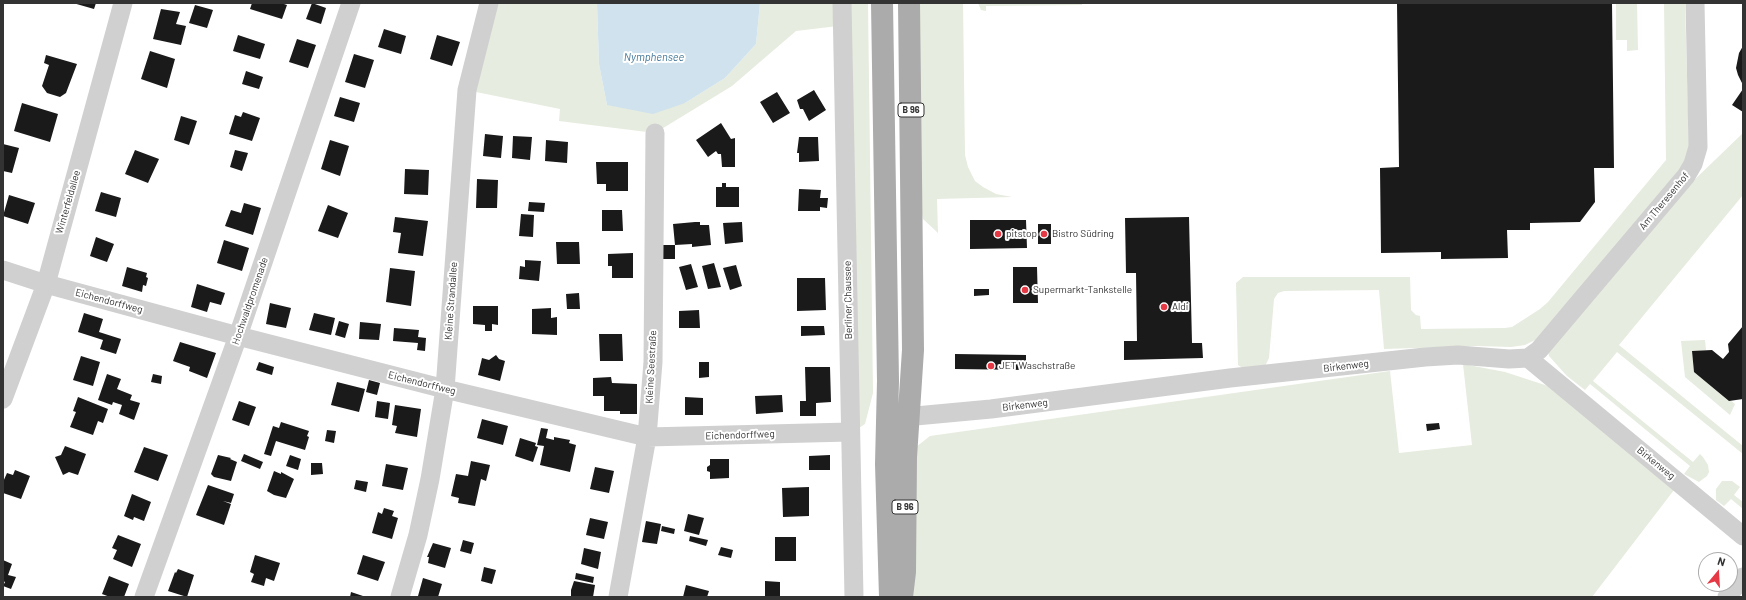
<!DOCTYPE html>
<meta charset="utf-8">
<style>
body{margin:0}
#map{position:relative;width:1746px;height:600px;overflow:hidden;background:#fff;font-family:Barlow,sans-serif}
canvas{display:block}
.frame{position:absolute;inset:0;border:4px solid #333;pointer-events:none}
.north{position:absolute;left:1698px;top:552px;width:40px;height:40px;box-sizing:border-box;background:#fff;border:1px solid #adadad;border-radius:50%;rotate:18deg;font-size:11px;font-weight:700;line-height:16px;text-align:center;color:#333}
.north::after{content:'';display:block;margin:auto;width:14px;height:18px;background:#e63946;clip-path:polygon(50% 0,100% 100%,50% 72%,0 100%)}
</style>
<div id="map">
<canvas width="1746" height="600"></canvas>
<div class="frame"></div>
<div class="north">N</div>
</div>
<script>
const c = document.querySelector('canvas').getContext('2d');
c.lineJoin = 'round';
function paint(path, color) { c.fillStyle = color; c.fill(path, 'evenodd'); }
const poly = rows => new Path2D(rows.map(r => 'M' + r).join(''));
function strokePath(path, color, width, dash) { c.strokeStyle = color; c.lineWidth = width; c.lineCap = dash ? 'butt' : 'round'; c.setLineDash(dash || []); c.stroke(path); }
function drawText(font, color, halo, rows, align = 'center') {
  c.font = font + ' Barlow,sans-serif'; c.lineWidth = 4; c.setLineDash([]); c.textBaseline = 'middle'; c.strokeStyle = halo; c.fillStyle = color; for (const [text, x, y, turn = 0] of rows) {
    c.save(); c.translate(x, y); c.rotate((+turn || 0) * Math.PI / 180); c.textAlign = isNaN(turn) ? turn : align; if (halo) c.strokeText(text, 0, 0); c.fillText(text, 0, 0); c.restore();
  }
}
paint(poly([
 [493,3,597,3,599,64,607,105,685,103,725,78,756,44,760,3,838,3,838,26,796,31,732,86,655,133,559,121,560,109,471,91],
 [849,3,868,3,873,393,865,424,859,428],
 [918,3,963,3,965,155,968,167,975,181,983,187,996,194,1012,197,937,199,938,233,923,219,922,214],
 [978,3,1082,3,1082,5,986,6,986,11,981,10],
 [1616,3,1637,3,1638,50,1627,51,1627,40,1616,40],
 [1664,3,1685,3,1689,147,1685,165,1535,340,1525,345,1511,347,1477,346,1384,349,1379,290,1284,291,1278,293,1274,299,1269,358,1265,366,1244,369,1238,365,1236,283,1243,277,1410,277,1411,310,1416,315,1420,316,1421,329,1505,328,1512,327,1540,309,1548,302,1666,160],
 [1743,133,1743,195,1619,345,1743,446,1743,454,1617,352,1593,381,1693,462,1700,454,1703,457,1708,465,1709,472,1707,476,1699,482,1684,474,1690,466,1590,384,1585,390,1567,376,1549,356,1548,351,1689,185],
 [1705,340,1706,350,1692,352,1694,371,1735,404,1730,415,1685,377,1681,341],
 [1463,364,1505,372,1548,386,1674,490,1592,597,913,597,916,447,930,436,1390,371,1399,453,1472,445],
 [1722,481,1732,481,1740,487,1734,495,1743,502,1743,509,1731,499,1724,506,1716,500,1716,489]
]), '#e6ecdf');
paint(poly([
 [597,3,760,3,756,44,725,78,685,103,653,114,607,105,599,64]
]), '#cfe2ee');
paint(poly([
 [73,3,96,3,94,9],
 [252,3,281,3,287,5,282,19,250,9],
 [312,3,326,8,321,24,306,19],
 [1397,3,1612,3,1614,168,1594,168,1595,202,1580,222,1530,223,1530,230,1507,230,1508,258,1441,259,1441,252,1381,253,1380,168,1399,167],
 [195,5,213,10,207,28,189,23],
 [161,9,180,12,176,24,186,26,181,45,153,39],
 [384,29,406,36,401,54,378,47],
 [238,35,265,44,260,59,233,51],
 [437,35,460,42,452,66,430,59],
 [297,39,316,45,308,68,289,62],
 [1743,46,1743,85,1738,75,1736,68,1739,53],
 [150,51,175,59,167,88,141,79],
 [354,54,374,60,365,88,345,82],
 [46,55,77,64,66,93,60,97,47,93,42,86,49,65,44,63],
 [246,71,263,77,259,89,242,84],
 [1743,89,1743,112,1732,105],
 [814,90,826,110,809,121,803,109,800,109,797,100],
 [777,92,790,113,773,123,760,102],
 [340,97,360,103,354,122,334,116],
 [22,103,58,114,50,142,14,131],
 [243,112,260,118,252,141,229,134,235,115,241,117],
 [181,116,197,121,189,145,174,140],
 [721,123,731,139,735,138,735,167,722,167,721,154,718,154,716,151,708,157,696,140],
 [485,134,503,136,501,158,483,156],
 [513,136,532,137,530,160,512,158],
 [799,137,818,137,819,161,799,162,799,153,797,153],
 [330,140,349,146,340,176,321,169],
 [546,140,568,142,567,163,545,161],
 [3,144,19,148,12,173,3,171],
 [135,150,159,159,148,183,125,174],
 [235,150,248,153,242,171,230,167],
 [596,162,628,162,628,191,606,191,606,184,597,184],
 [405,169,429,170,428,195,404,194],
 [477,179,498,180,497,208,476,208],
 [722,183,726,183,726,187,739,187,739,207,716,207,716,187,722,187],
 [799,189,821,190,820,198,828,198,827,208,820,207,820,211,798,211],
 [101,192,121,198,116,217,95,211],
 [9,195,35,203,28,224,3,216],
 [529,202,545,203,544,212,528,211],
 [244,203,261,208,253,235,225,226,231,210,241,213],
 [328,205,348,213,338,238,318,231],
 [602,210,622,210,623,231,602,231],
 [521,214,534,215,533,237,519,236],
 [395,217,428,221,423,256,398,253,401,233,393,232],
 [1189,217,1192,343,1202,343,1203,358,1124,360,1124,341,1137,341,1136,273,1126,273,1125,218],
 [970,220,1026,220,1027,248,970,249],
 [695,222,700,222,700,225,709,225,711,245,692,247,692,244,675,245,673,224],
 [742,222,743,242,725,244,723,223],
 [1038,224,1051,224,1051,244,1038,244],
 [96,237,114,244,107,262,90,256],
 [224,240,249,248,242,271,217,263],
 [556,242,579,242,580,264,557,264],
 [661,245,675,245,675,259,661,259],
 [633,253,633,278,612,278,612,266,608,266,608,254],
 [525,260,541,261,539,281,519,279,520,266,525,267],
 [714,263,721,287,708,289,702,266],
 [691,264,698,287,686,290,679,267],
 [736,265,742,286,730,290,723,268],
 [127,267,147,273,146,277,148,278,146,286,143,285,142,292,122,286],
 [1013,267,1037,267,1038,303,1013,303],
 [390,268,415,271,411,306,386,302],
 [797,278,825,278,826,310,797,311],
 [197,284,225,293,221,305,210,302,207,312,191,307],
 [974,289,989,289,989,295,974,296],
 [579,293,580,309,567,309,566,294],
 [270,303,291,308,286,328,266,324],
 [473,306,498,306,498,325,492,324,492,331,485,331,485,325,473,324],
 [551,308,551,318,557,317,557,335,532,334,532,309],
 [699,310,700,328,679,328,679,311],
 [84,313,103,319,99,332,121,339,116,354,100,349,103,340,78,332],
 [314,313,335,318,331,335,309,330],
 [339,321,349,324,345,338,335,335],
 [360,322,381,324,379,340,359,339],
 [801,326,824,326,825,335,801,336],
 [1743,326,1743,399,1729,401,1694,372,1692,351,1712,350,1723,359,1729,352,1728,344],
 [394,328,419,330,418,337,426,338,425,351,417,350,418,343,393,341],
 [599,334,622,334,623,361,600,361],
 [180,342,216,353,207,378,189,371,190,367,173,361],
 [955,354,1026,355,1026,370,955,369],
 [496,355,499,359,505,361,500,381,478,375,482,358,489,360],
 [81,356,100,362,93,386,73,380],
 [259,362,274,367,272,375,256,370],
 [699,362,709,362,709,377,699,378],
 [805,367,830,367,831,402,816,403,816,416,800,416,800,401,806,401],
 [107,374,121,379,117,389,132,395,130,400,140,403,134,420,119,414,122,405,113,402,112,405,98,400],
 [153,374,162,376,161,384,151,382],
 [611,377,612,383,637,384,637,414,620,414,620,411,604,411,604,396,593,396,593,378],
 [369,380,380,383,377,395,366,392],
 [337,382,365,389,359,412,331,405],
 [782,395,783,412,756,414,755,396],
 [78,397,108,409,103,423,98,421,93,435,70,427,76,412,73,411],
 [685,397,703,398,703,415,685,415],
 [239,401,256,407,249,426,232,420],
 [377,401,390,403,388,419,375,417],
 [395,405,421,409,417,437,395,433,397,426,392,425],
 [482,419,508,426,503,445,477,438],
 [281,422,309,431,307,436,309,437,305,450,276,441,271,456,264,454,273,426,279,428],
 [1439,423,1440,429,1427,431,1426,424],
 [541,428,548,429,546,438,554,440,554,437,570,440,569,443,576,445,570,472,540,465,544,446,537,445],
 [327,430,336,431,334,443,325,441],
 [520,438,536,443,535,446,538,447,533,462,515,456],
 [65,446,86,454,78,475,69,472,63,475,55,457,61,455],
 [144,447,168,455,158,481,134,472],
 [244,454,263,462,260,469,241,461],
 [218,455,231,458,230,459,237,462,231,481,214,477,211,474],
 [290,455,301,459,298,470,286,466],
 [830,455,830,470,809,470,809,456],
 [710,459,729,459,729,478,710,479,710,472,707,471,707,467,710,465],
 [471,461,490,465,486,481,481,479,475,506,458,503,459,498,451,496,456,474,468,476],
 [311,463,322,463,323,474,311,475],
 [386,464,408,468,403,490,382,486],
 [595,467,614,471,609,493,590,489],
 [15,470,30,476,21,499,3,493,3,482,7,473,13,475],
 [274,471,281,474,281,472,294,479,286,498,274,495,267,491],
 [356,480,368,482,366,492,354,489],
 [208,485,234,494,231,503,223,501,231,504,224,525,196,515],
 [809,487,809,516,783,517,782,488],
 [132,494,151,502,144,521,134,517,133,520,124,516],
 [384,508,394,511,392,516,398,518,392,539,372,533,378,512,382,514],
 [688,514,704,518,699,535,684,531],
 [590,518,608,522,604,539,586,535],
 [646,521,661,524,657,544,642,542],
 [662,526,675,529,674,534,661,531],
 [118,535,141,544,132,567,113,559,117,550,112,548],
 [690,536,708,540,706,546,689,541],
 [775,537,796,537,796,561,775,561],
 [463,540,474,543,471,554,460,551],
 [433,543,451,548,445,568,428,563,429,557,427,557],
 [721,547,733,550,731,558,718,555],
 [584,548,601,552,598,569,581,564],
 [255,555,280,563,274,581,266,578,264,586,251,582,254,574,250,572],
 [363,555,385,562,378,581,357,574],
 [3,560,12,564,8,575,16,577,11,589,3,586,5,582,3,581],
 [484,567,496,570,492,584,481,581],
 [178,569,194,575,187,597,168,591,175,572,176,573],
 [576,573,594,577,593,583,575,579],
 [109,576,129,584,124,597,110,597,102,594],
 [423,578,442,584,438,597,418,596],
 [574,581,595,585,593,597,571,597,571,590],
 [765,581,780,582,780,597,765,597],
 [686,585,709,591,707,597,683,597],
 [351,592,366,597,350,597]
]), '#1a1a1a');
strokePath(poly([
 [842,3,854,597],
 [3,270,46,284,238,336,445,389,647,437,850,432],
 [1528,358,1539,350,1686,176,1693,164,1698,147,1695,3],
 [3,399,46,284,123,3],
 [894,418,991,409,1230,378,1425,357,1458,355,1509,359,1528,358,1743,536],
 [144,597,238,336,351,3],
 [400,597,418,535,430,479,445,389,467,90,489,3],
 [618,597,647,437,653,362,655,133],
 [1727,597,1743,577]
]), '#d0d0d0', 19);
strokePath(poly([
 [882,3,888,381,886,464,890,597],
 [902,597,905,572,906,457,913,350,909,3]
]), '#ababab', 22);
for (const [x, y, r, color] of [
 [998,234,4,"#e63946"],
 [1044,234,4,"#e63946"],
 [1025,290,4,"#e63946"],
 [1164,307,4,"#e63946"],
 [991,366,4,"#e63946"]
]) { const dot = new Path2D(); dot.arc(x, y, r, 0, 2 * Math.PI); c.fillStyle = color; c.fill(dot); strokePath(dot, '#fff', 1.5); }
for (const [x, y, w] of [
 [911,110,26],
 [905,507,26]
]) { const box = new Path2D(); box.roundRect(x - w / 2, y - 7, w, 14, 3); c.fillStyle = '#fff'; c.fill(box); strokePath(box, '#333', 1); }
drawText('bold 9px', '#333', null, [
 ["B 96",911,110],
 ["B 96",905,507]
]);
drawText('10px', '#333', '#fff', [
 ["Am Theresenhof",1664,201,-50],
 ["Winterfeldallee",68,202,-74],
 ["Berliner Chaussee",848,300,-91],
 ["Eichendorffweg",109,301,15],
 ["Hochwaldpromenade",250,301,-71],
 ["Kleine Strandallee",451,301,-86],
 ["Birkenweg",1346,366,-7],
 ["Kleine Seestraße",651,367,-87],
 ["Eichendorffweg",422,383,14],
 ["Birkenweg",1025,405,-7],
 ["Eichendorffweg",740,435,-2],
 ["Birkenweg",1656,463,39]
]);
drawText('10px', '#333', '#fff', [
 ["pitstop",1006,234],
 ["Bistro Südring",1052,234],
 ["Supermarkt-Tankstelle",1033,290],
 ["Aldi",1172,307],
 ["JET Waschstraße",999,366]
], 'left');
drawText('italic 11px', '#3f7597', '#fff', [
 ["Nymphensee",654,57]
]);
</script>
